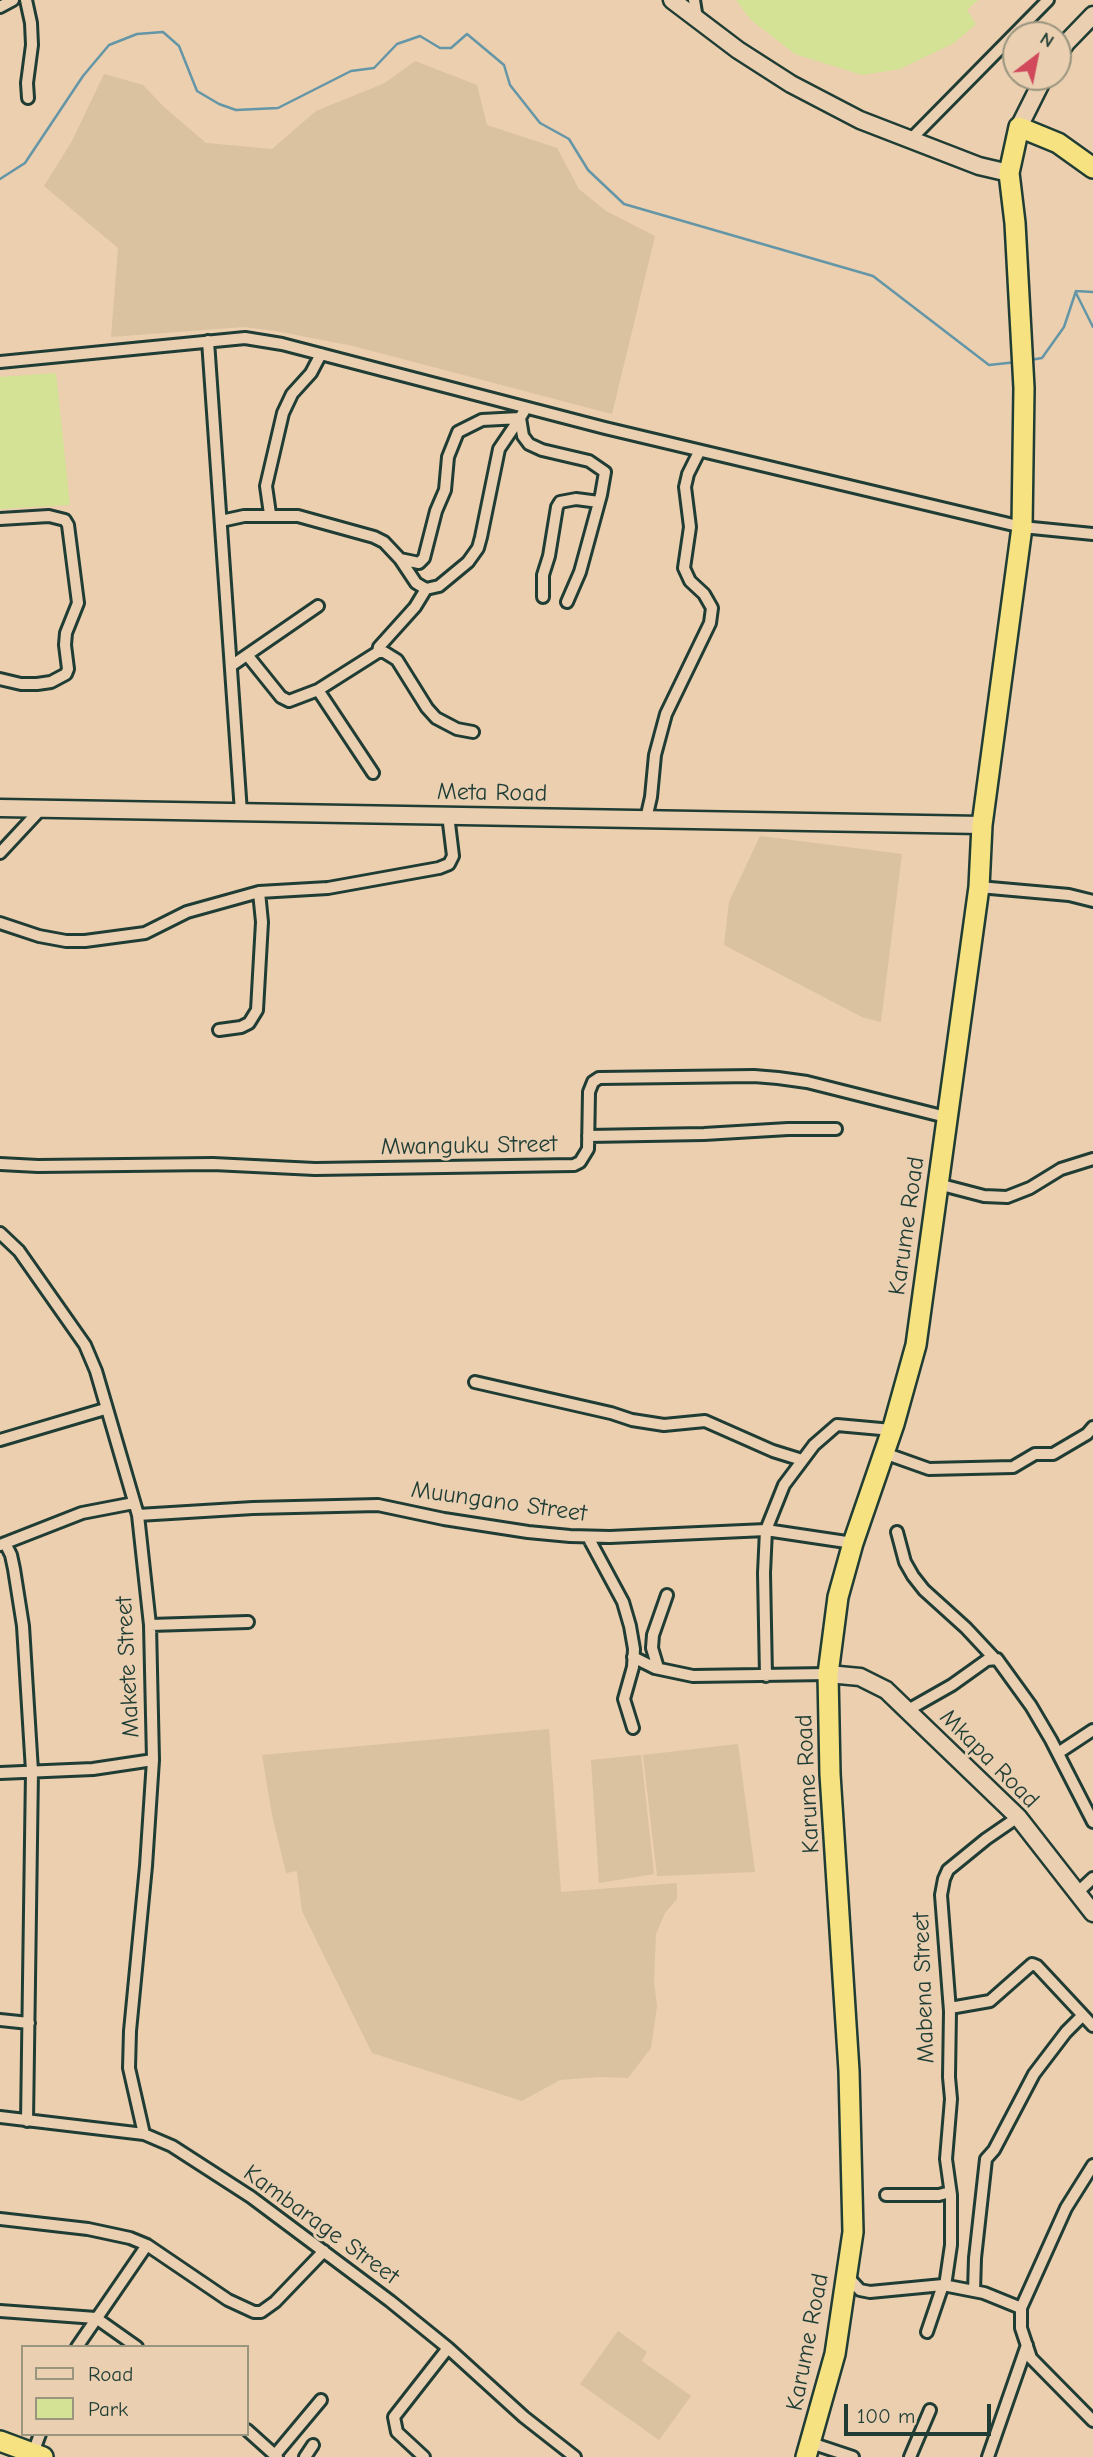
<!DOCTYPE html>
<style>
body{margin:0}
#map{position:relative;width:1093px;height:2457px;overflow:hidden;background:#ebcfae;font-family:"Comic Neue",sans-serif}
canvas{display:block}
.legend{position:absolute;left:21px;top:2345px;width:228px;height:91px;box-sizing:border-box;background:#eacfb1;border:2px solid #99957f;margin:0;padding:9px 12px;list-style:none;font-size:21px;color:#1f3d34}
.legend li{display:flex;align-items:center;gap:14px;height:35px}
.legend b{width:35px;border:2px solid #99957f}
.north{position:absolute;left:1002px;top:21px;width:70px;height:70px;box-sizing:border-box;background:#eacfb1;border:2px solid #99957f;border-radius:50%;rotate:32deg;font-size:19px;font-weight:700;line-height:28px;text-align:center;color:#1f3d34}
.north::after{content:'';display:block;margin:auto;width:24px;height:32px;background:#d1495b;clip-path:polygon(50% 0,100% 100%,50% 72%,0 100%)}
.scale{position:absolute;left:844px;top:2404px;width:147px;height:32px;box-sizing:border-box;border:4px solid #1f3d34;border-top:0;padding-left:9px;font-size:21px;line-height:24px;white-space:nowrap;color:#1f3d34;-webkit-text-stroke:5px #eacfb1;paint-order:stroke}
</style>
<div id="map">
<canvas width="1093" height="2457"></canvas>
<ul class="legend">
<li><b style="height:9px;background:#eacfb1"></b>Road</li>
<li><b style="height:19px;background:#d3e295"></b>Park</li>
</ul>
<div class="north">N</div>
<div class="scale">100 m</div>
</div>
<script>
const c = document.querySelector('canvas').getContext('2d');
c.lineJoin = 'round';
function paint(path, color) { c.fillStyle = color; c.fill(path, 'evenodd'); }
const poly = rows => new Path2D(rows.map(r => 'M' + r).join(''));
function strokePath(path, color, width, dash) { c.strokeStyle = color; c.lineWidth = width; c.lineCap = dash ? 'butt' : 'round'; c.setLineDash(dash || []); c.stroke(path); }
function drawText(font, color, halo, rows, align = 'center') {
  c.font = font + ' "Comic Neue",sans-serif'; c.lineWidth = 6; c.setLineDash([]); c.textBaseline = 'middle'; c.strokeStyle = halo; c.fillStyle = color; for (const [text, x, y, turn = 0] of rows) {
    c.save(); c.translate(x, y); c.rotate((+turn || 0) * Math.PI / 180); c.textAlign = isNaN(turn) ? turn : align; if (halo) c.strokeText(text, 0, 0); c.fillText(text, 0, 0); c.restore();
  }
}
paint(poly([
 [415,61,477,85,487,125,557,148,579,189,606,211,655,236,612,414,353,346,276,331,243,327,111,337,118,248,44,186,72,141,104,74,143,85,164,107,206,143,272,149,316,111,385,83],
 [760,836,902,854,881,1022,862,1017,724,945,729,902],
 [549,1729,561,1892,677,1883,677,1899,665,1913,656,1934,654,1981,657,2006,651,2048,628,2078,599,2077,560,2080,522,2101,372,2053,302,1911,297,1871,286,1873,272,1815,262,1755],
 [738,1744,755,1872,657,1876,643,1755],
 [641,1755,654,1874,599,1883,591,1760],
 [618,2331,647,2352,642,2361,691,2396,659,2440,580,2384]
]), '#dac1a0');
paint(poly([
 [736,0,978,0,967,10,976,24,954,43,900,69,862,75,795,54,751,20],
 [56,373,70,505,0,509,0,377]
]), '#d3e295');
strokePath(poly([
 [0,179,25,163,83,76,109,45,137,34,163,32,179,46,197,91,219,104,236,110,278,108,351,71,374,68,397,44,420,36,440,48,451,48,467,34,504,65,510,85,540,123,569,139,588,170,624,204,873,276,989,365,1017,362],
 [1076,291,1093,292],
 [1076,293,1093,327],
 [1030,360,1042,358,1064,327,1076,291]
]), '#6496a7', 2.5);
const street = poly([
 [26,0,31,23,32,45,27,83,28,98],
 [694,0,697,19],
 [0,7,13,0],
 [911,139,1048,0],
 [208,341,241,812],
 [0,362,245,338,282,344,605,428,1022,527,1093,534],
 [520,418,523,436,529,444,542,450,589,461,605,472,601,495,580,572,567,602],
 [270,514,266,486,283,413,292,394,311,373,321,354],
 [0,519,49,516,65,520,68,525,78,603,66,633,65,645,68,669,66,674,51,682,37,684,21,684,0,679],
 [221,521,244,516,298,516,374,537,384,542,400,559,419,563,424,558,436,511,445,490,448,457,458,432,482,420,520,418,526,408],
 [400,559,416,583,426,589,439,586,468,562,478,548,481,537,499,449,520,418],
 [543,597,543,575,549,556,557,507,560,502,576,499,599,502],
 [378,652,379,647,415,607,426,589],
 [248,656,281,697,289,701,318,690,378,652,384,652,397,660,427,708,436,718,457,729,473,732],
 [231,666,318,606],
 [318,690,373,773],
 [646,819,651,797,655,755,666,714,710,623,712,608,704,594,690,581,684,568,690,527,685,487,688,474,699,452],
 [0,853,41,809],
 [979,887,1069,895,1093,901],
 [0,923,39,936,66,941,85,941,145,933,187,912,259,892,328,888,439,868,449,864,453,856,448,815],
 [219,1030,241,1027,249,1023,257,1010,262,922,259,892],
 [588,1136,704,1134,788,1129,836,1129],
 [0,1164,38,1166,213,1164,315,1169,574,1165,580,1162,588,1149,589,1092,593,1082,599,1078,754,1076,778,1078,807,1082,946,1117],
 [938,1184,984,1196,1007,1197,1030,1188,1061,1169,1093,1159],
 [0,1233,19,1251,85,1345,96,1371,138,1515,150,1625,153,1760,146,1866,130,2031,129,2068,144,2134],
 [475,1382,611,1413,632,1420,664,1425,705,1421,773,1451,802,1460],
 [0,1440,105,1409],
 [884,1453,929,1469,1013,1467,1035,1454,1053,1454,1087,1434,1093,1427],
 [138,1515,253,1508,378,1505,444,1519,528,1532,570,1536,610,1537,766,1530,853,1543],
 [897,1532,905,1562,913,1576,924,1590,966,1628,994,1658],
 [588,1537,623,1602,630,1626,634,1649,633,1667,624,1699,633,1728],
 [5,1543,11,1555,14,1569,23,1626,32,1771,27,2121],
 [0,1545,82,1513,134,1503],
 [150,1625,248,1622],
 [633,1657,655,1668,693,1676,828,1674],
 [658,1668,652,1648,653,1635,667,1595],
 [766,1676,764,1573,766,1530,784,1485,814,1445,837,1425,892,1430],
 [908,1710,952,1685,987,1660,997,1659,1031,1706,1051,1740,1093,1822],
 [1058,1753,1093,1730],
 [0,1773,93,1769,153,1760],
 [1078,1892,1093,1878],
 [950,2008,990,2001,1032,1964,1037,1966,1093,2026],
 [0,2020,29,2023],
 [0,2117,144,2134,172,2146,251,2197,390,2301,448,2348,524,2417,575,2457],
 [1093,2165,1066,2208,1021,2308,1021,2328,1031,2358,1093,2421],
 [886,2195,939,2195,950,2192],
 [0,2219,88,2229,130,2238,147,2245,228,2300,254,2312,261,2312,275,2302,324,2251],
 [848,2277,860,2290,870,2292,943,2285,984,2293,1021,2308],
 [945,2286,951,2245,951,2195,946,2159,951,2099,949,2077,950,2011,941,1895,944,1879,948,1870,986,1839,1018,1817],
 [974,2291,975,2258,986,2159,994,2150,1034,2074,1066,2032,1082,2016],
 [0,2311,96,2318,137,2347],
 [927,2332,943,2285],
 [77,2347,147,2245],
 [247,2430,277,2457],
 [811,2443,853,2457],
 [33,2453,40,2434],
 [275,2455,321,2400],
 [305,2457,313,2445],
 [424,2457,397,2432,394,2417,448,2348],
 [910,2457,930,2410],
 [988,2457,1027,2345]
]);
const secondary = poly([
 [672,0,738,50,791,84,860,120,979,166,1009,173],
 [1058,55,1066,43,1093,15],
 [1019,127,1044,77],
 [0,808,982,825],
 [828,1674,860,1677,886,1690,1018,1817,1093,1913]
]);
const highway = poly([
 [0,2441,43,2457],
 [806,2457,835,2354,853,2232,849,2071,830,1774,828,1674,838,1597,853,1543,894,1424,916,1345,979,887,982,825,1022,527,1024,388,1015,223,1009,173,1019,127,1058,143,1093,168]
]);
strokePath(street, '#1f3d34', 16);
strokePath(secondary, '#1f3d34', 21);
strokePath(highway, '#1f3d34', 24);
strokePath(street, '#eacfb1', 10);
strokePath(secondary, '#eacfb1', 16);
strokePath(highway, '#f6e281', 19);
drawText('24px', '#1f3d34', '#eacfb1', [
 ["Meta Road",492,793,1],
 ["Mwanguku Street",469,1146,-1],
 ["Karume Road",907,1226,-82],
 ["Muungano Street",499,1502,8],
 ["Makete Street",128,1667,-93],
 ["Mkapa Road",989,1759,45],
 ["Karume Road",808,1784,-93],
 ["Mabena Street",924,1988,-92],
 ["Kambarage Street",321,2225,36],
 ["Karume Road",808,2342,-79]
]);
</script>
